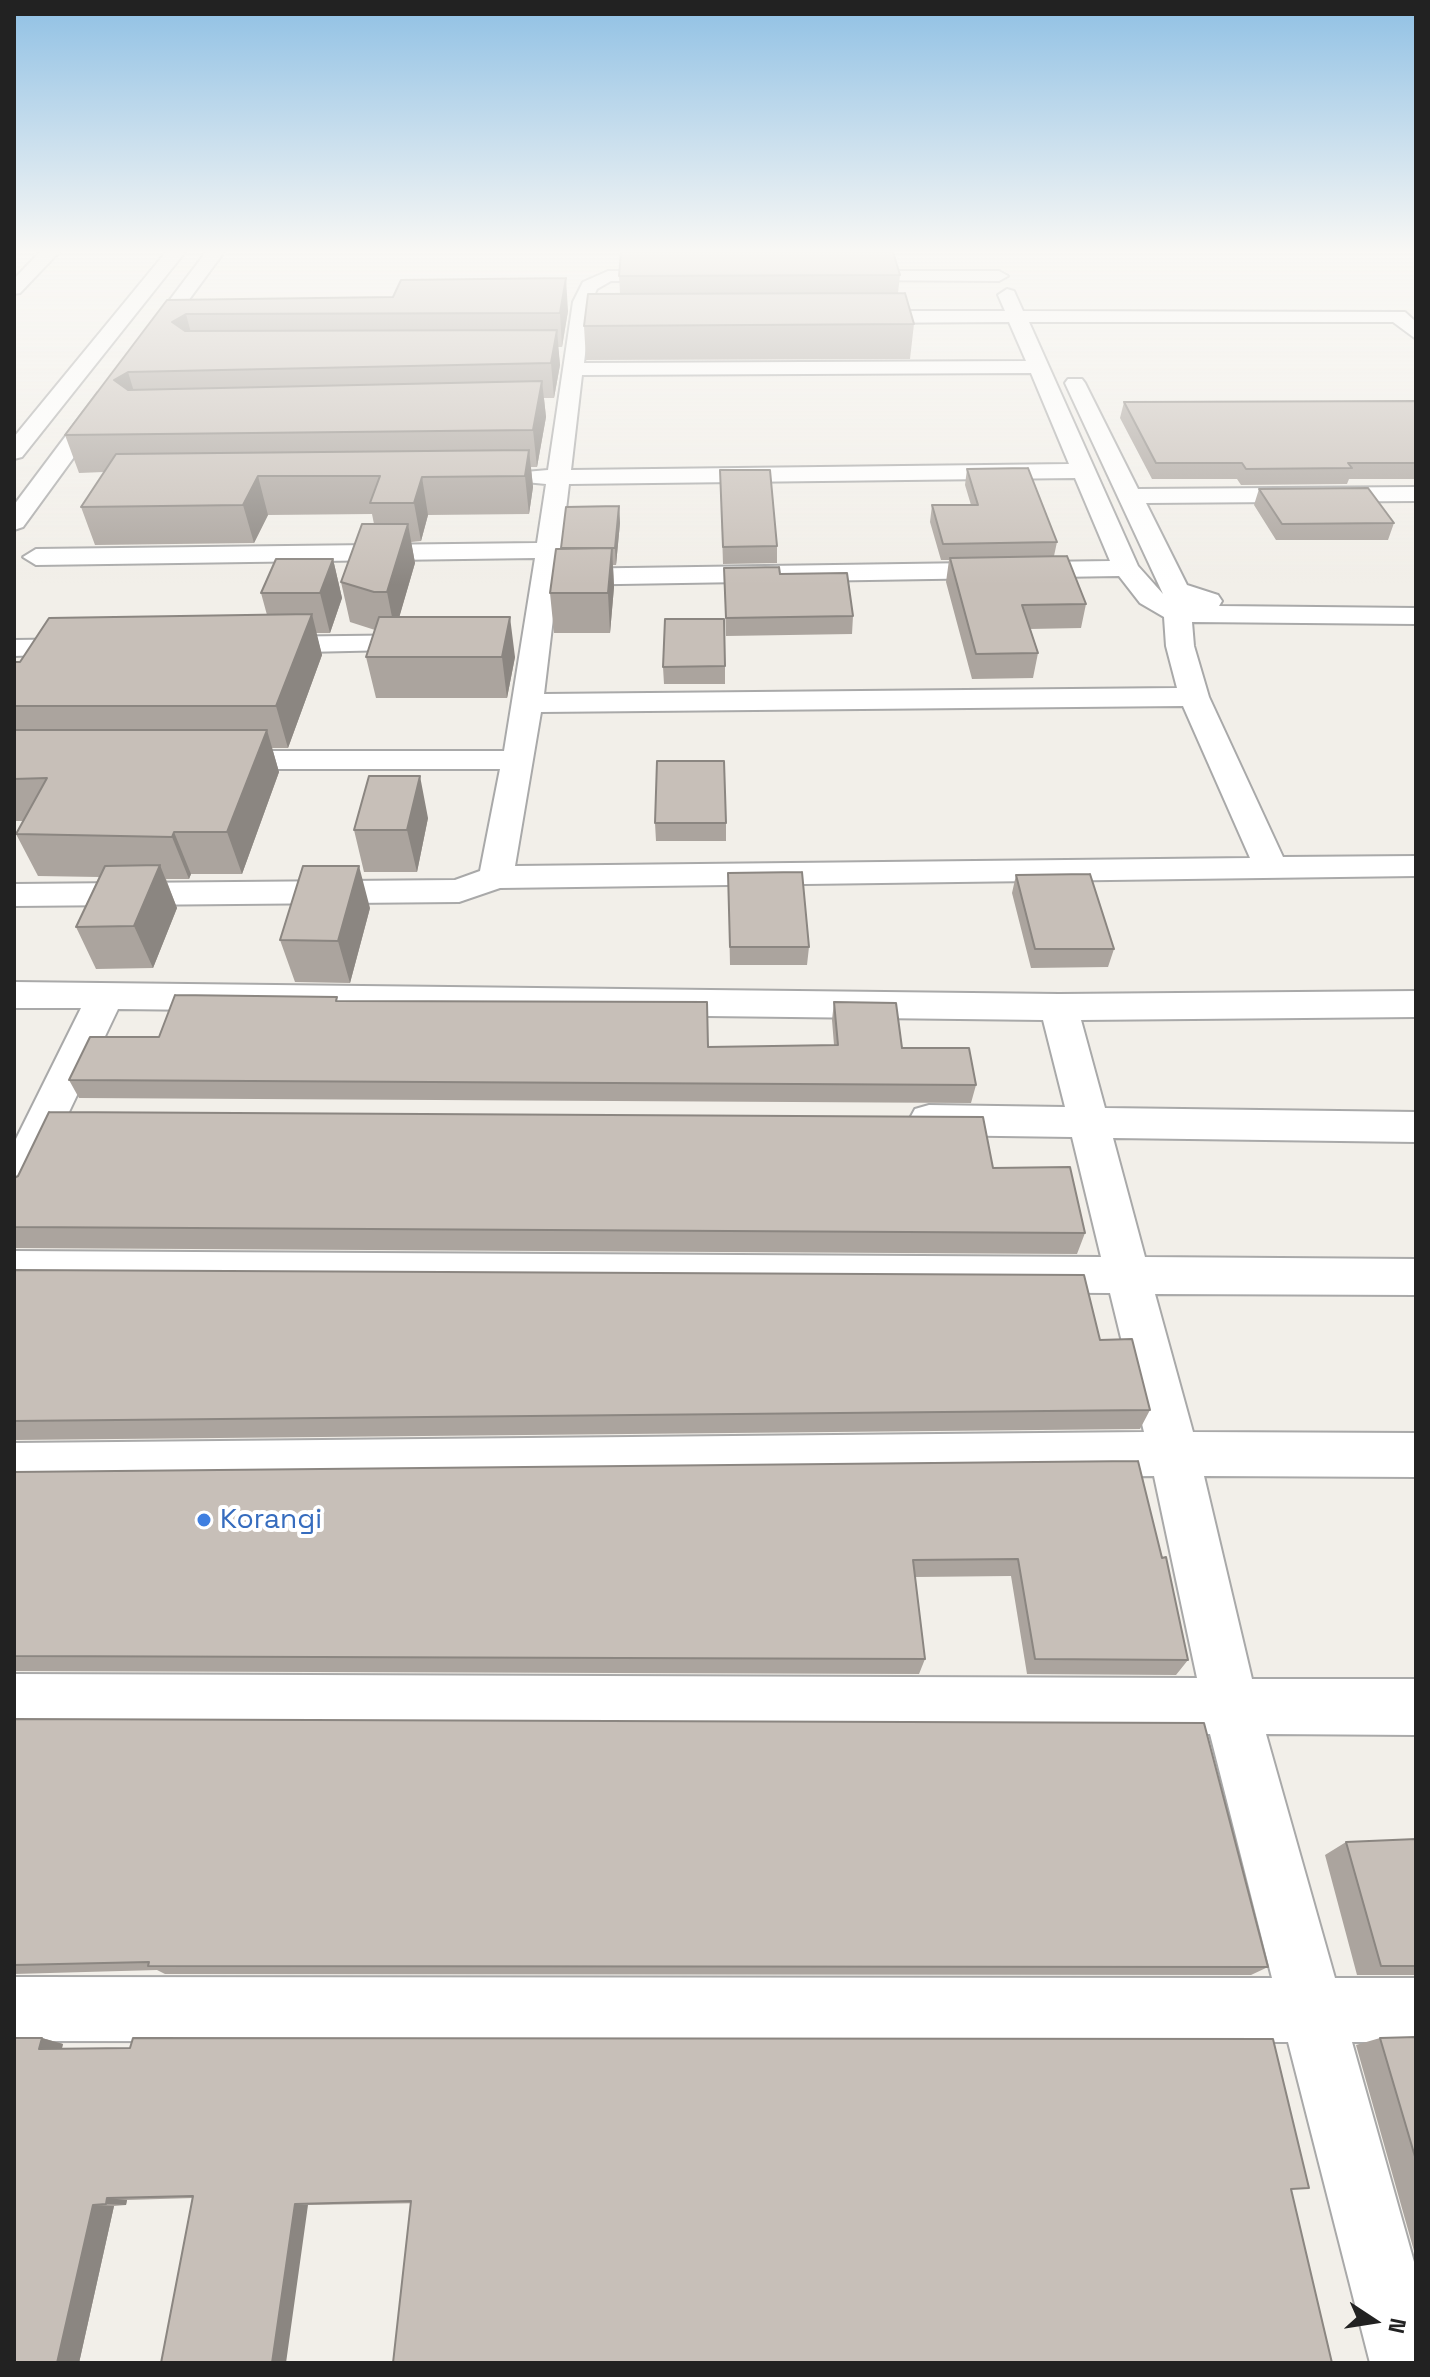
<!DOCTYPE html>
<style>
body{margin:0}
#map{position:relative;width:1430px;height:2377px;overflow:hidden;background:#f2efe9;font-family:"Space Grotesk",sans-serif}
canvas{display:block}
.frame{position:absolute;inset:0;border:16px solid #222;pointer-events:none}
.north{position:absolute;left:1334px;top:2281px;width:80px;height:80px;-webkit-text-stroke:6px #fff;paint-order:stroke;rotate:102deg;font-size:22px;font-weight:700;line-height:32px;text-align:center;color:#222}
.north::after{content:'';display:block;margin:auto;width:28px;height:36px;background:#222;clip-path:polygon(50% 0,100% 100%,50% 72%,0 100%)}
</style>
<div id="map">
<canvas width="1430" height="2377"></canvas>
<div class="frame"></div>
<div class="north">N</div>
</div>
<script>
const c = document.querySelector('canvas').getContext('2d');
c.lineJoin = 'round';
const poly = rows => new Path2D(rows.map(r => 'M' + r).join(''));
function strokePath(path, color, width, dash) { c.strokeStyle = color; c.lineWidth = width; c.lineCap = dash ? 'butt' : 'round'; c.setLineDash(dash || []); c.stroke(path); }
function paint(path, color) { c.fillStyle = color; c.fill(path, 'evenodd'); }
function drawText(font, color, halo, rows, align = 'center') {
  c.font = font + ' "Space Grotesk",sans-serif'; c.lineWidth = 8; c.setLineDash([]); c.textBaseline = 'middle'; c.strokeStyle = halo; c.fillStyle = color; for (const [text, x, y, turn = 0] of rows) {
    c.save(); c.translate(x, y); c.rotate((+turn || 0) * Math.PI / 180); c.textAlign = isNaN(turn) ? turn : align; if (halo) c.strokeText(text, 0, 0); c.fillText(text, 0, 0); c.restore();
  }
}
const minor = poly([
 [40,252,59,252,20,293,14,294,14,279,40,252],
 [608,271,678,271,687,276,678,281,611,281,597,289,591,302,584,363,1026,361,1009,322,856,323,846,317,856,311,1005,311,998,295,1007,289,1014,291,1023,311,1405,312,1416,322,1416,339,1393,322,1029,322,1138,566,1163,594,1065,383,1068,379,1082,379,1085,383,1138,489,1416,487,1416,501,1146,503,1187,585,1218,595,1222,601,1219,606,1416,608,1416,624,1192,622,1194,646,1209,697,1283,857,1416,856,1416,876,500,888,459,902,14,906,14,884,455,880,480,871,500,769,220,769,209,767,205,760,209,753,220,751,504,751,535,558,36,565,23,557,36,549,537,543,546,484,525,482,521,477,525,472,548,470,573,302,583,282,608,271],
 [1031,373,1069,464,571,470,582,375,1031,373],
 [1075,478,1110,561,559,569,569,484,1075,478],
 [1119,576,1140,603,1164,617,1166,646,1177,688,544,694,557,585,1119,576],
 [1183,706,1250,858,515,866,541,712,1183,706],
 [844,271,999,271,1008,276,999,281,838,280,838,272,844,271],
 [427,635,437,637,441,643,437,649,262,653,252,651,248,645,252,639,262,637,427,635],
 [87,639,97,641,101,647,97,653,14,656,14,640,87,639],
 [14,982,1059,994,1416,991,1416,1017,1081,1020,1105,1108,1416,1112,1416,1142,1113,1138,1145,1257,1416,1259,1416,1295,1155,1294,1193,1432,1416,1433,1416,1477,1204,1476,1252,1679,1416,1679,1416,1735,1266,1734,1335,1978,1416,1978,1416,2042,1352,2042,1416,2269,1416,2363,1370,2363,1288,2042,14,2041,14,1977,1272,1978,1210,1734,14,1730,14,1674,1197,1678,1154,1476,14,1487,14,1443,1144,1432,1110,1293,14,1287,14,1251,1101,1257,1072,1137,929,1135,915,1131,909,1120,915,1109,929,1105,1065,1107,1043,1020,118,1009,29,1196,14,1201,14,1143,81,1008,14,1008,14,982]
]);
const tertiary = poly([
 [166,252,185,252,22,457,14,459,14,437,166,252],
 [206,252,224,252,152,350,138,350,135,346,138,342,206,252],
 [106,391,117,398,23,527,14,530,14,505,98,393,106,391]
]);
strokePath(minor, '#a9a9a9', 4);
strokePath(tertiary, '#a9a9a9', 4);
paint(minor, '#fff');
paint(tertiary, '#fff');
paint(poly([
 [900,275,898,293,914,324,910,359,586,360,584,326,620,293,619,276],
 [167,300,568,311,562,347,558,347,560,365,554,398,544,398,546,417,537,467,531,467,533,487,529,514,428,515,421,541,411,542,415,563,399,617,515,657,507,698,376,698,366,657,375,630,350,622,341,582,374,524,372,514,268,515,254,543,95,545,81,507,104,472,79,473,65,435],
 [1416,401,1416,479,1349,479,1347,484,1241,485,1237,479,1152,479,1120,418,1124,402],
 [967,469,1057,542,1054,556,1086,604,1081,628,1030,629,1038,653,1033,678,972,679,946,582,949,560,941,560,930,522,932,505,971,505,965,485],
 [720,470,777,546,777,563,723,564],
 [1259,489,1394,523,1388,540,1276,540,1254,505],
 [619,506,620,523,616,565,613,565,614,587,610,633,554,633,550,593,561,548],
 [333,559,342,598,330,633,316,633,322,655,288,748,272,748,279,772,242,874,191,874,189,879,166,879,177,908,153,968,96,969,76,927,99,877,38,876,16,834,24,821,14,821,14,662,20,662,267,615,261,593],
 [724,568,780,574,853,616,852,634,726,636],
 [725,666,725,684,664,684,663,667],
 [428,818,417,872,364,872,354,830],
 [655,823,726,823,726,841,656,841],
 [728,873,809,947,807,965,730,965],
 [1016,875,1114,949,1108,967,1031,968,1012,893],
 [370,908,350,983,295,982,280,940],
 [338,1001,708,1047,834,1045,832,1020,834,1002,902,1048,976,1085,971,1103,79,1098,69,1080,159,1037],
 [993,1168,1085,1233,1077,1254,14,1248,14,1178],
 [14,1270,1100,1340,1150,1410,1140,1429,14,1440],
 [14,1472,1162,1558,1188,1660,1176,1675,1027,1674,1011,1576,915,1577,925,1659,919,1674,14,1671],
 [14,1719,1268,1967,1251,1975,165,1974,157,1970,14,1974],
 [1416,1839,1416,1975,1357,1975,1325,1855,1346,1842],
 [1416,2037,1416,2258,1356,2045,1380,2038],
 [42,2038,63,2044,62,2049,1309,2188,308,2205,193,2198,127,2200,126,2205,114,2206,79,2363]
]), '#aba49e');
paint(poly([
 [566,278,568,311,562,347,560,313],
 [186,314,195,348,172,322],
 [557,330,560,365,554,398,551,363],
 [128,372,139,408,114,380],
 [542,381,546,417,537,467,533,430],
 [529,450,533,487,529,514,525,476],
 [258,476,268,515,254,543,243,505],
 [422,477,428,515,421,541,414,503],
 [619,506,620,523,616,565,615,548],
 [408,524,415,563,395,632,387,592],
 [612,548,614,587,610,633,608,593],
 [333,559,342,598,330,633,320,593],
 [312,614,322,655,288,748,276,706],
 [510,617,515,657,507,698,502,657],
 [267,730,279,772,242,874,227,832],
 [420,776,428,818,417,872,407,830],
 [174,832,191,874,189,879,172,837],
 [160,865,177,908,153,968,134,926],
 [359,866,370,908,350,983,338,941],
 [42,2038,63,2044,60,2054,39,2049],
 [107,2198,127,2200,126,2205,106,2204],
 [295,2204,308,2205,286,2363,272,2363],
 [93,2205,114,2206,79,2363,57,2363]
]), '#8b8681');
const building = poly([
 [621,252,893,252,900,275,619,276,621,252],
 [566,278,560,313,186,314,172,322,185,331,557,330,551,363,128,372,114,380,128,390,542,381,533,430,65,435,167,300,393,297,401,280,566,278],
 [905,293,914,324,584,326,588,294,905,293],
 [1416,401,1416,463,1348,463,1352,468,1246,469,1242,463,1156,463,1124,402,1416,401],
 [529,450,525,476,422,477,414,503,370,503,380,476,258,476,243,505,81,507,116,454,529,450],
 [1028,468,1057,542,943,544,932,505,978,505,967,469,1028,468],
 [720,470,770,470,777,546,723,547,720,470],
 [1368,488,1394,523,1282,524,1259,489,1368,488],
 [619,506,615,548,561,548,566,507,619,506],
 [362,524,408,524,387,592,374,592,341,582,362,524],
 [612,548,608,593,550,593,556,549,612,548],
 [1067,556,1086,604,1022,605,1038,653,976,654,950,558,1067,556],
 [276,559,333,559,320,593,261,593,276,559],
 [779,567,780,574,847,573,853,616,726,618,724,568,779,567],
 [312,614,276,706,14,706,14,662,20,662,49,618,312,614],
 [379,617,510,617,502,657,366,657,379,617],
 [665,619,724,619,725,666,663,667,665,619],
 [14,730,267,730,227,832,174,832,172,837,16,834,47,778,14,779,14,730],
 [657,761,724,761,726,823,655,823,657,761],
 [369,776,420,776,407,830,354,830,369,776],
 [160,865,134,926,76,927,105,866,160,865],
 [303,866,359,866,338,941,280,940,303,866],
 [802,872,809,947,730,947,728,873,802,872],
 [1090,874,1114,949,1035,949,1016,875,1090,874],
 [175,995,337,997,336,1001,707,1002,708,1047,838,1045,834,1002,896,1003,902,1048,969,1048,976,1085,69,1080,90,1037,159,1037,175,995],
 [49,1112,983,1117,993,1168,1070,1167,1085,1233,14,1227,14,1178,18,1176,49,1112],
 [14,1270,1084,1275,1100,1340,1132,1339,1150,1410,14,1421,14,1270],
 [1138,1461,1162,1558,1166,1557,1188,1660,1035,1659,1018,1559,913,1560,925,1659,14,1656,14,1472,1138,1461],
 [14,1719,1204,1723,1268,1967,148,1966,149,1962,14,1965,14,1719],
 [1416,1839,1416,1966,1381,1966,1346,1842,1416,1839],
 [1416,2037,1416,2160,1380,2038,1416,2037],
 [14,2038,42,2038,39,2049,130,2048,133,2038,1273,2039,1309,2188,1291,2189,1332,2363,393,2363,411,2201,295,2204,272,2363,161,2363,193,2196,107,2198,106,2204,93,2205,57,2363,14,2363,14,2038]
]);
paint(building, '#c7bfb8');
strokePath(building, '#8b8681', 2);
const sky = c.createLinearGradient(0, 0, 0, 585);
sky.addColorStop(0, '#8fc0e4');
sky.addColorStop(0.43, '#f9f8f5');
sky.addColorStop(1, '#f9f8f500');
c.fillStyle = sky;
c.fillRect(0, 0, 1430, 585);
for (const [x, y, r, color] of [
 [204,1520,8,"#3f7fe0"]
]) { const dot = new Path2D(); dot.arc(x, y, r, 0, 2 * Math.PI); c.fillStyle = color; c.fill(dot); strokePath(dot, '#fff', 3); }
drawText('28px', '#366cbe', '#fff', [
 ["Korangi",220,1520]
], 'left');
</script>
